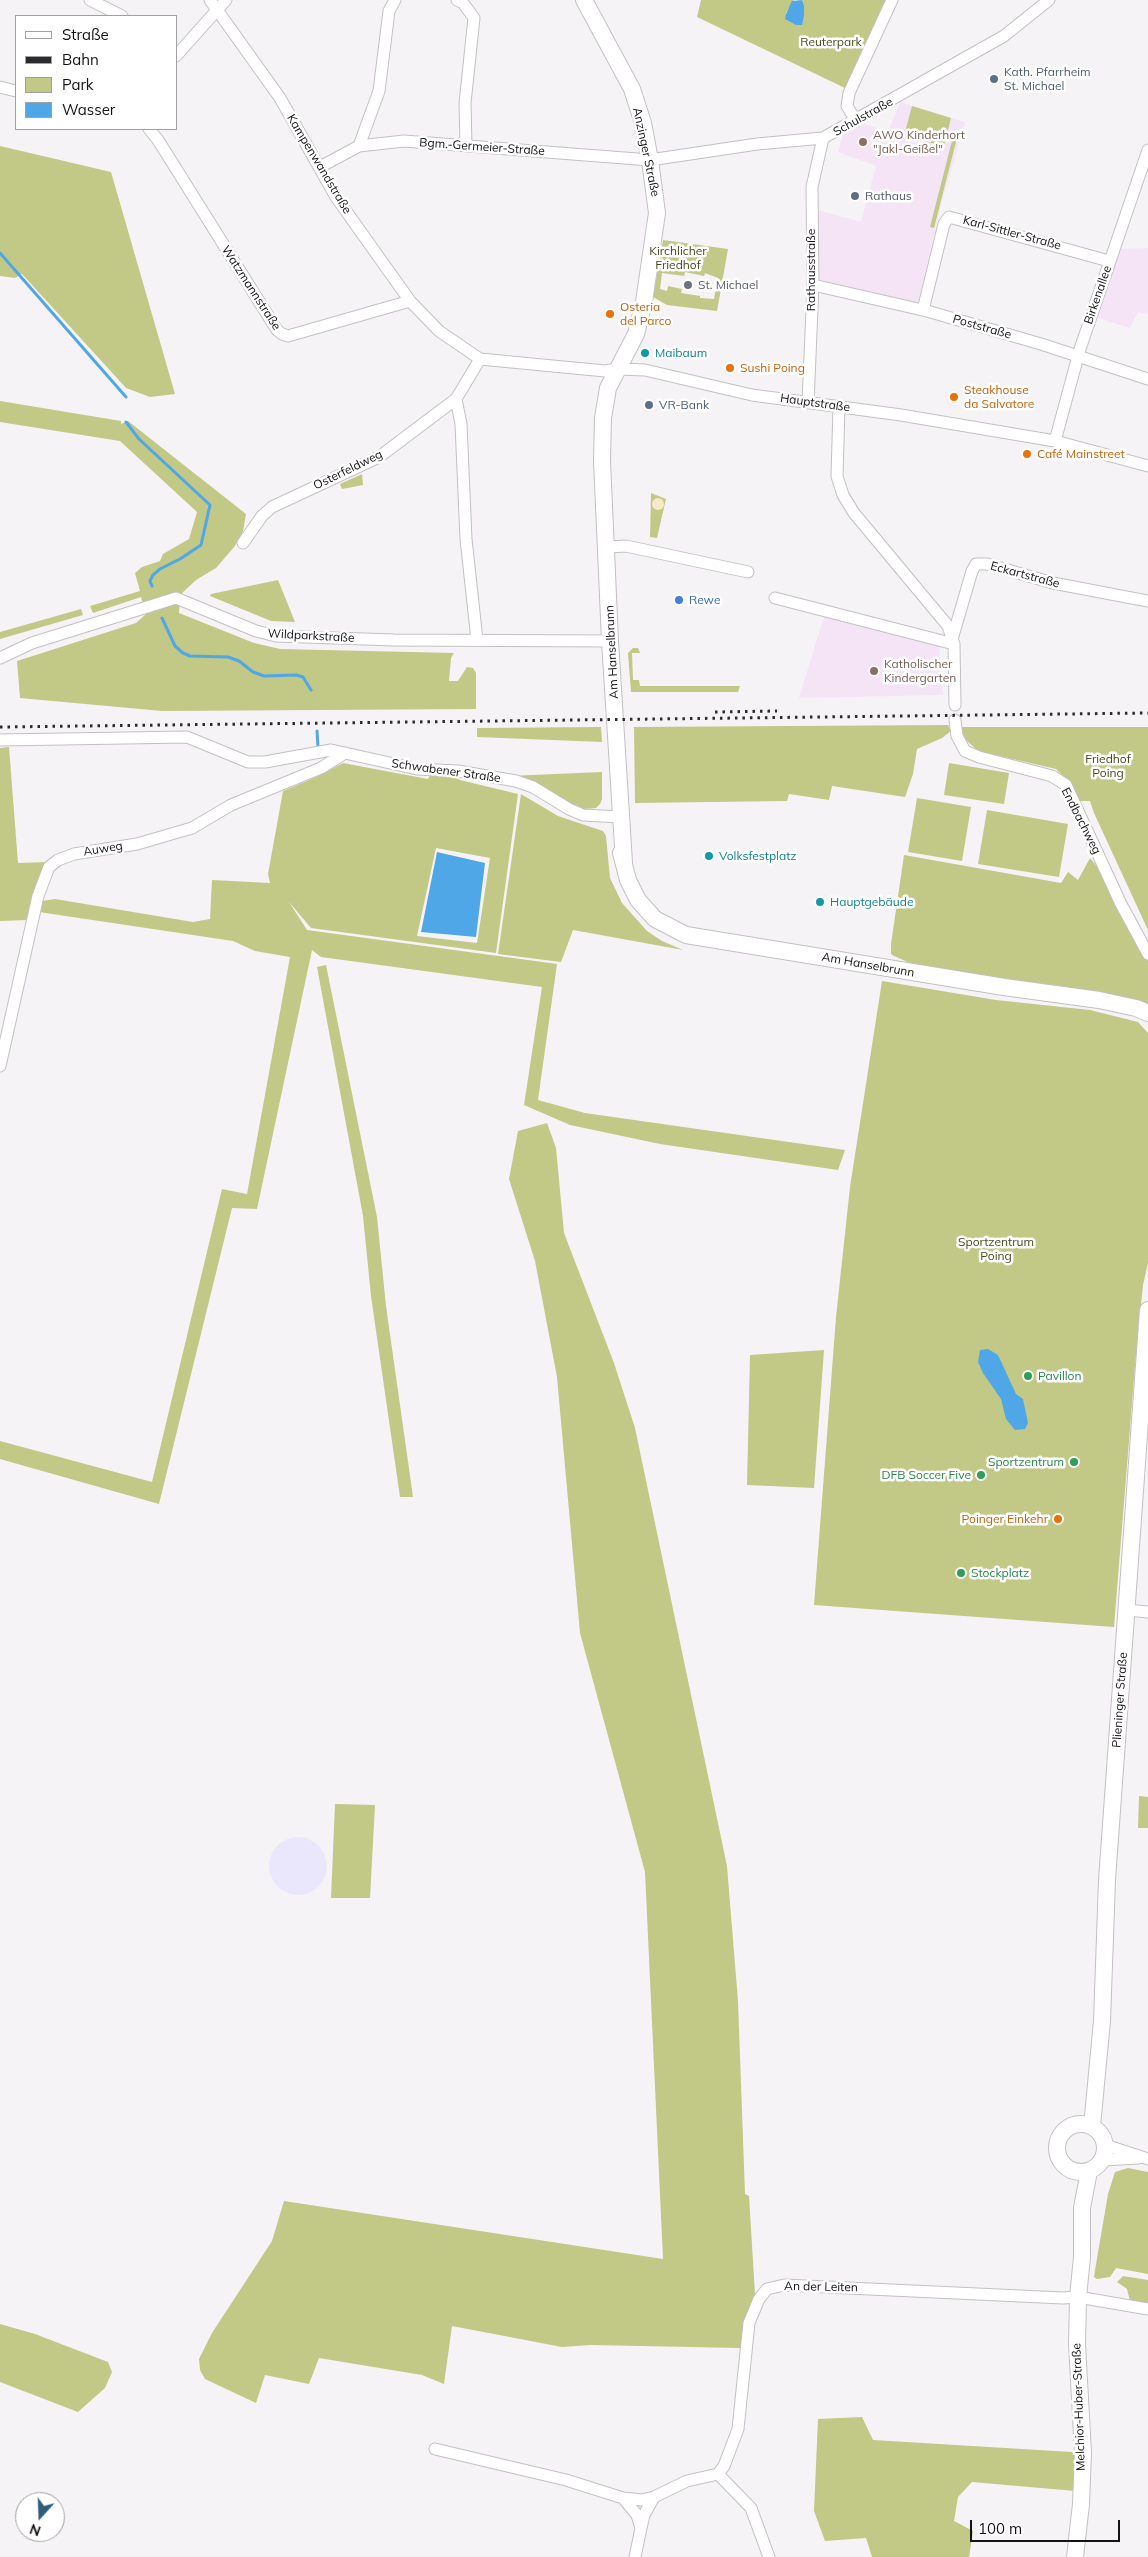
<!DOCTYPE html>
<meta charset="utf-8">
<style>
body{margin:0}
#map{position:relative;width:1148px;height:2557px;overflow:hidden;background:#f6f3f7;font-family:Mulish,sans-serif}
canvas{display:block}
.legend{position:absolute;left:15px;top:15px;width:162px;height:115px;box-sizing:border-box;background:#fff;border:1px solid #a1a0a1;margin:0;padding:6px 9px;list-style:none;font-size:15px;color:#131214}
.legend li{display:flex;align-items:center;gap:10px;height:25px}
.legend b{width:25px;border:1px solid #a1a0a1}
.north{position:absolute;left:15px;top:2492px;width:50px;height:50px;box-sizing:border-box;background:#fff;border:1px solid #a1a0a1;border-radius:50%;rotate:200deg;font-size:14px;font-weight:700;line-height:20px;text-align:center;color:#131214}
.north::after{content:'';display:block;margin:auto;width:18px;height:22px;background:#2f5d7c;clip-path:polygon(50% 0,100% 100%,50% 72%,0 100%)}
.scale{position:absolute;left:970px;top:2520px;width:150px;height:22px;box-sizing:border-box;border:2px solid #131214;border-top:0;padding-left:6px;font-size:15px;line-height:18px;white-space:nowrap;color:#131214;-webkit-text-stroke:4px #fff;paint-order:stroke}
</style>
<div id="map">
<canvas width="1148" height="2557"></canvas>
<ul class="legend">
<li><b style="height:6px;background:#fff"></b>Straße</li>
<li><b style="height:6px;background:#2b2a2c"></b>Bahn</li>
<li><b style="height:14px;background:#c2c885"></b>Park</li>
<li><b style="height:14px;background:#50a7e8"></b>Wasser</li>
</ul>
<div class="north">N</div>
<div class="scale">100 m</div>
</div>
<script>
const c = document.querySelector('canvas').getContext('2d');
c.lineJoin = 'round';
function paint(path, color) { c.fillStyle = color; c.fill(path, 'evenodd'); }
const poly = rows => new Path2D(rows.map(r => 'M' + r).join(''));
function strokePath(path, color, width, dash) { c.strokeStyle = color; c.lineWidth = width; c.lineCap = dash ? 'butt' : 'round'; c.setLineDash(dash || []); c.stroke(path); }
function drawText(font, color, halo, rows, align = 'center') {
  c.font = font + ' Mulish,sans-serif'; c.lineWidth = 5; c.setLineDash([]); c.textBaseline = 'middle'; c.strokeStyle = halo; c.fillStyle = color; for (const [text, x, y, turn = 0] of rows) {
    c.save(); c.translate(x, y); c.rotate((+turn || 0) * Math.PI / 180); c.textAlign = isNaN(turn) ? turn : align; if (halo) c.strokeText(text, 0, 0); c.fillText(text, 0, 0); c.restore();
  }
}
paint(poly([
 '269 1866a29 29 0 1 1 58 0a29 29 0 1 1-58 0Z'
]), '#eae7fd');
paint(poly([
 [900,102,965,122,941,205,918,303,819,280,818,210,861,222,876,166,838,152,844,132,861,123,888,132],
 [1148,248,1148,314,1138,312,1130,328,1092,316,1117,249],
 [824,616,939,646,943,695,799,698]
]), '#f4e4f6');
paint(poly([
 [701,0,794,0,786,13,786,19,804,5,802,0,888,0,847,89,697,17],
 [912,106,951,118,944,146,904,136],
 [954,133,958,134,934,228,930,227],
 [0,146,111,172,175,394,150,397,126,388,22,274,15,278,0,276],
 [663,240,728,249,717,311,667,305,653,297],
 [685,272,704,276,705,273,718,278,714,299,700,298,700,296,681,293,682,289,668,286,667,291,660,289,662,273,684,276],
 [0,401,121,421,121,424,128,421,246,514,243,531,235,546,216,568,196,580,180,595,179,613,254,643,280,649,454,653,451,658,449,681,458,681,467,667,473,668,476,673,476,709,162,711,20,698,17,661,136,623,146,614,141,597,93,613,90,606,140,591,135,573,142,567,160,561,163,554,189,539,197,512,120,441,0,422],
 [362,474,363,485,342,489,340,484],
 [651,493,666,499,657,538,650,537],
 [278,580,295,622,271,621,210,596,211,594],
 [81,609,83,615,0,639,0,632],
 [633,648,638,648,640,653,632,653,633,680,639,680,640,686,740,686,738,692,631,692,628,653],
 [948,725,951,731,942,738,917,749,913,774,905,797,832,786,829,800,789,794,787,801,635,803,634,727],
 [601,727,602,742,477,737,477,728],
 [960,727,1148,727,1148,930,1094,813,1090,801,1079,801,1070,783,1056,769,978,751,966,740],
 [9,747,18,863,47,862,31,899,28,920,0,921,0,748],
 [343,763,428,779,431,773,453,775,460,780,518,794,496,953,311,928,289,902,307,930,557,964,538,1100,585,1113,845,1150,838,1170,660,1144,570,1125,524,1105,542,987,321,957,312,950,257,1209,232,1208,159,1504,0,1459,0,1441,152,1482,222,1189,247,1194,290,957,255,951,233,941,39,912,42,901,55,899,193,922,210,919,212,880,270,883,268,874,283,791,314,778],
 [436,848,490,858,477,943,417,936],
 [949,763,1009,773,1004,804,944,795],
 [602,772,602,799,600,804,596,808,584,809,509,776],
 [521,794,558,816,603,831,606,836,610,878,622,903,647,931,662,941,683,950,573,930,561,962,498,954],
 [917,798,971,807,962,861,908,852],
 [987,810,1068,824,1059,877,978,864],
 [904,855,1061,883,1068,872,1078,880,1090,858,1101,871,1148,961,1148,1007,910,963,894,956,891,954,891,944],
 [326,965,377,1217,386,1306,413,1497,400,1497,371,1296,363,1216,317,967],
 [882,981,996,1000,1090,1010,1138,1022,1148,1033,1148,1263,1143,1285,1135,1366,1114,1627,814,1605,836,1317,850,1187],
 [547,1123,556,1148,564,1233,614,1363,635,1428,727,1866,738,2001,745,2194,749,2196,755,2294,744,2321,741,2348,590,2345,562,2347,452,2326,444,2384,422,2375,319,2358,309,2384,265,2375,256,2403,205,2379,200,2370,199,2359,212,2333,272,2241,284,2201,663,2259,645,1872,580,1633,557,1377,535,1261,509,1179,518,1131],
 [824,1350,814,1488,747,1485,750,1355],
 [1139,1796,1148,1797,1148,1828,1138,1828],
 [335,1804,375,1805,370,1898,331,1898],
 [1128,2168,1148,2172,1148,2274,1116,2268,1110,2277,1097,2279,1094,2277,1095,2270,1108,2194,1115,2172],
 [1123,2276,1148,2280,1148,2305,1130,2301,1127,2289,1117,2282],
 [0,2324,35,2334,108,2362,112,2372,105,2388,78,2412,0,2382],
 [862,2417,873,2440,1072,2452,1075,2456,1075,2491,972,2482,958,2497,954,2521,973,2531,969,2557,872,2557,866,2538,825,2541,814,2511,818,2419]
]), '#c2c885');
paint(poly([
 '652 504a6 6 0 1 1 12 0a6 6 0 1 1-12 0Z'
]), '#f4eac5');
paint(poly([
 [802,0,804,5,804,16,802,25,796,25,785,19,786,14,792,1],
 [437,852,485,863,476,937,421,932],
 [988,1349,998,1355,1016,1394,1023,1399,1028,1423,1025,1429,1015,1430,1006,1419,1001,1399,983,1373,978,1362,980,1350]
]), '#50a7e8');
strokePath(poly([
 [0,253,126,397],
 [126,422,139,439,210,505,201,545,180,559,160,569,153,575,150,581,152,586],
 [162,618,175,646,183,653,190,656,228,657,239,661,253,672,264,676,296,675,303,677,311,690],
 [317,731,318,747]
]), '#50a7e8', 3);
const street = poly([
 [90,0,122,16],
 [210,0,280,98,336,197,410,301,439,331,480,359,605,371,618,369,645,370,752,395,901,415,1055,441,1148,466],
 [457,0,463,3,474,18,465,103,466,145],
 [176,56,226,0],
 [0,87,16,91],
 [856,121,847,106,849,93,892,0],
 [149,129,158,140,277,330,282,334,288,336,410,301],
 [359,146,379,91,389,11,395,0],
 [320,167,359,146,404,141,650,160,757,144,823,138,1004,36,1049,0],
 [813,285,927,311,1041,344,1148,379],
 [923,310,944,224,949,217,1109,261],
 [808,403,813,285,812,187,823,138],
 [839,407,837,476,843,495,854,513,948,626,954,644,955,705],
 [1055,441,1080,349,1148,150],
 [243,543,262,516,272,507,379,457,456,399],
 [607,547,626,546,748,572],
 [775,598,954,644],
 [953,636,972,571,976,564,987,564,1053,583,1148,601],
 [477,640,466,539,461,424,456,399,480,359],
 [0,658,32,643,176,598,256,631,276,636,394,640,610,641],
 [955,720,957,736,965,751,979,757,1052,776,1066,785,1121,904,1148,954],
 [0,740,187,737,248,762,265,762,331,750,417,769,458,771,516,781,533,787,569,809,583,815,620,817],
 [0,1066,38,896,49,867,58,860,74,854,137,844,192,828,231,805,321,768,345,753],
 [1127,1610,1148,1612],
 [1105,2145,1148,2159],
 [1103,2160,1139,2158],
 [435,2449,566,2480,623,2498,637,2515,641,2528,635,2557],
 [718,2474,751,2508,769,2557],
 [623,2498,642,2500,654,2497,687,2481,718,2474,724,2466,738,2429,749,2323,759,2299,767,2289,784,2285,1063,2298,1078,2297,1148,2309],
 [641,2528,644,2515,654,2497]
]);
const secondary = poly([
 [584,0,632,89,643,123,650,160,657,213,644,302,636,334,608,388,603,418,602,461,610,641,624,862],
 [621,853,628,880,638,900,655,919,686,935,1004,987,1099,1000,1136,1008,1148,1013],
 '1057 2148a24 24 0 1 1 48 0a24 24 0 1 1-48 0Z',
 [1092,2126,1102,2021,1107,1880,1148,1310],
 [1075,2557,1081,2504,1083,2453,1077,2344,1078,2297,1082,2257,1082,2208,1089,2171]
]);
strokePath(street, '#c3c0c4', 13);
strokePath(secondary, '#c3c0c4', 18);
strokePath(street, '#fff', 11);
strokePath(secondary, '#fff', 16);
strokePath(poly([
 [715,712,777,711],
 [0,727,1148,713]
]), '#2b2a2c', 3, [2.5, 5]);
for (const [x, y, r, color] of [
 [994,79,5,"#5c6f8a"],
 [863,142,5,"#8d6e63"],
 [855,196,5,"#5c6f8a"],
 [688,285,5,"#6b7280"],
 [610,314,5,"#e8710a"],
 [645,353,5,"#0f9aa8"],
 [730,368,5,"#e8710a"],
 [954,397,5,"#e8710a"],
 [649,405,5,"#5c6f8a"],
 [1027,454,5,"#e8710a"],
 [679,600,5,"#3f7fe0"],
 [874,671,5,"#8d6e63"],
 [709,856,5,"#0f9aa8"],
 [820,902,5,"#0f9aa8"],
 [1028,1376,5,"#2e9e5b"],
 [1074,1462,5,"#2e9e5b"],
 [981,1475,5,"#2e9e5b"],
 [1058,1519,5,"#e8710a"],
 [961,1573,5,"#2e9e5b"]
]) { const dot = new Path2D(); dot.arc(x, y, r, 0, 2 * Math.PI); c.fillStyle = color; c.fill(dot); strokePath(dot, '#fff', 2); }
drawText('12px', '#484b20', '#fff', [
 ["Reuterpark",831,42],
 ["Kirchlicher",678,251],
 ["Friedhof",678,265],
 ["Friedhof",1108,759],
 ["Poing",1108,773],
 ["Sportzentrum",996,1242],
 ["Poing",996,1256]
]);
drawText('12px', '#4e5e75', '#fff', [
 ["Kath. Pfarrheim",1004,72],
 ["St. Michael",1004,86],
 ["Rathaus",865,196],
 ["VR-Bank",659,405]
], 'left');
drawText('12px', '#131214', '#fff', [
 ["Schulstraße",863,117,-29],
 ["Bgm.-Germeier-Straße",482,147,4],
 ["Anzinger Straße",646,152,78],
 ["Kampenwandstraße",319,164,59],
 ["Karl-Sittler-Straße",1012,233,15],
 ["Rathausstraße",811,270,-90],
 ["Watzmannstraße",251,288,57],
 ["Birkenallee",1098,295,-71],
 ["Poststraße",982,327,16],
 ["Hauptstraße",815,403,8],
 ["Osterfeldweg",348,470,-26],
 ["Eckartstraße",1025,575,15],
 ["Wildparkstraße",311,636,3],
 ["Am Hanselbrunn",612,652,-93],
 ["Schwabener Straße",446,771,8],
 ["Endbachweg",1081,821,63],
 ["Auweg",103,849,-9],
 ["Am Hanselbrunn",868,965,10],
 ["Plieninger Straße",1120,1700,-86],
 ["An der Leiten",821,2287,1],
 ["Melchior-Huber-Straße",1079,2407,-92]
]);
drawText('12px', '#785e54', '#fff', [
 ["AWO Kinderhort",873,135],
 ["\"Jakl-Geißel\"",873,149],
 ["Katholischer",884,664],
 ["Kindergarten",884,678]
], 'left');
drawText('12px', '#5b616d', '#fff', [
 ["St. Michael",698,285]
], 'left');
drawText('12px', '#c56008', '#fff', [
 ["Osteria",620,307],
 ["del Parco",620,321],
 ["Sushi Poing",740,368],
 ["Steakhouse",964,390],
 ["da Salvatore",964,404],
 ["Café Mainstreet",1037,454],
 ["Poinger Einkehr",1048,1519,"right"]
], 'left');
drawText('12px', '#0d838f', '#fff', [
 ["Maibaum",655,353],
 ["Volksfestplatz",719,856],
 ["Hauptgebäude",830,902]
], 'left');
drawText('12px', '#366cbe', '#fff', [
 ["Rewe",689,600]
], 'left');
drawText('12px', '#27864d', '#fff', [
 ["Pavillon",1038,1376],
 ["Sportzentrum",1064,1462,"right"],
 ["DFB Soccer Five",971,1475,"right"],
 ["Stockplatz",971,1573]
], 'left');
</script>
